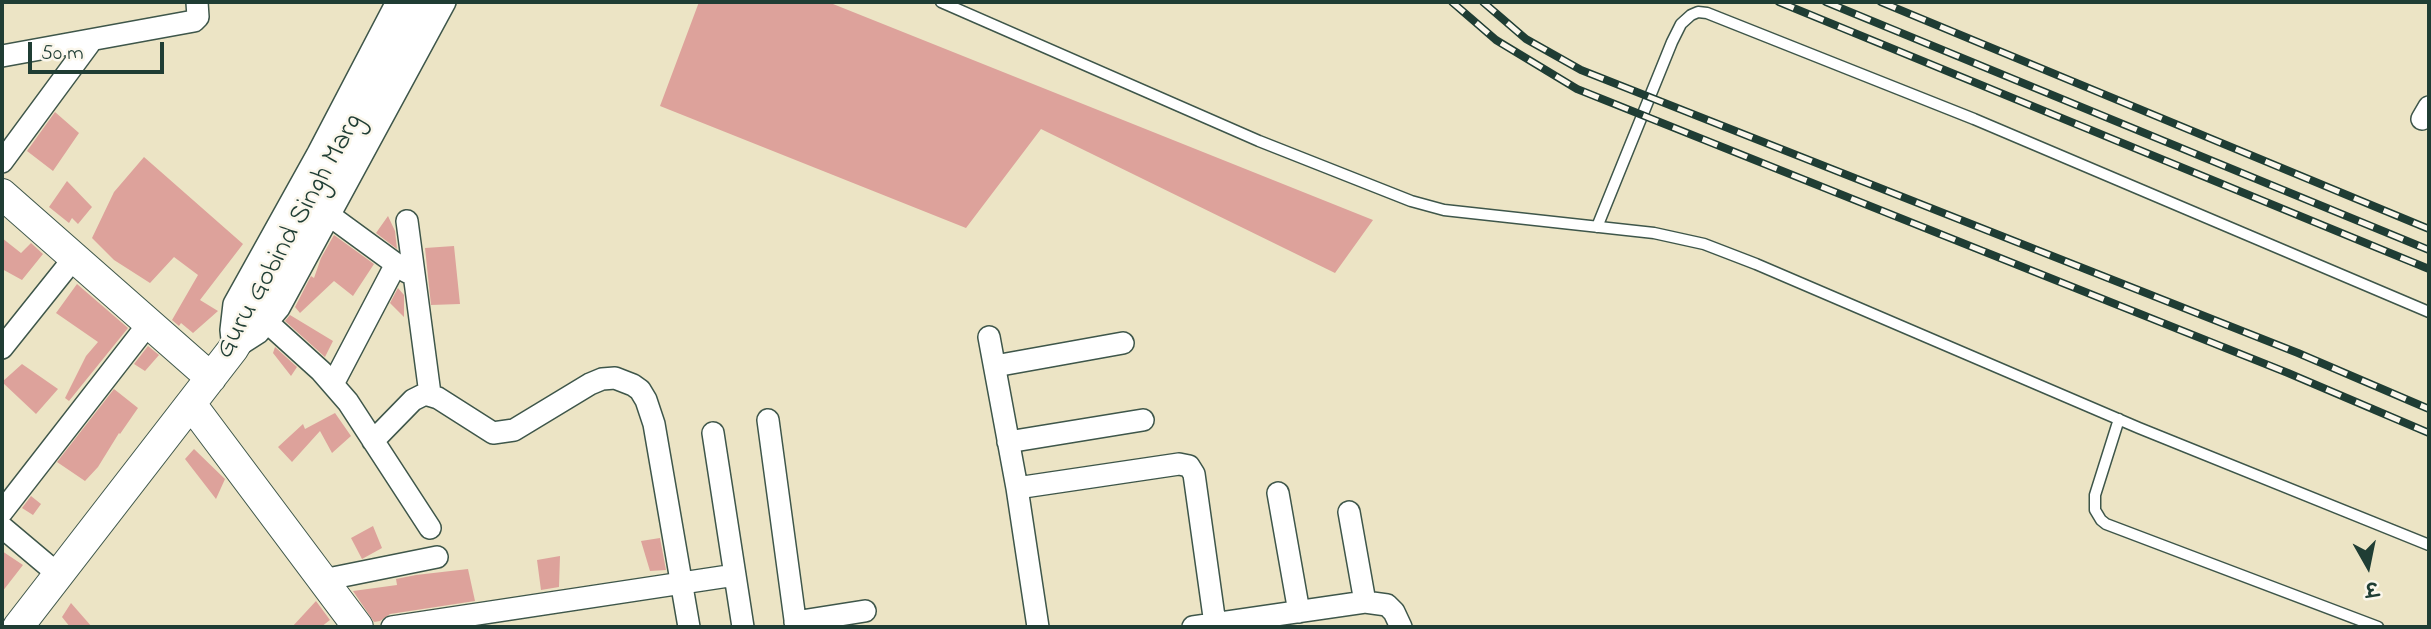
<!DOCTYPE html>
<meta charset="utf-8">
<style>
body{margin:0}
#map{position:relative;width:2431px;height:629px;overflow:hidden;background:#ece4c5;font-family:"Indie Flower","Playpen Sans Deva",sans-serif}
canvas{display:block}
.frame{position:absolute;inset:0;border:4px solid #1f3d34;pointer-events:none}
.north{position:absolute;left:2333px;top:531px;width:70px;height:70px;-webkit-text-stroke:5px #fbf7ec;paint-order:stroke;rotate:171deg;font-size:19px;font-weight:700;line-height:28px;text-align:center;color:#1f3d34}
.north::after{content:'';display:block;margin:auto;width:24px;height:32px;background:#1f3d34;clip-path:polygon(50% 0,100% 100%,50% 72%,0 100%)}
.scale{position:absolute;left:28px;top:42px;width:136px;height:32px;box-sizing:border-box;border:4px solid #1f3d34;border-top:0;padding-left:9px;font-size:21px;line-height:24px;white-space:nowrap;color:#1f3d34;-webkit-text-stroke:5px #fbf7ec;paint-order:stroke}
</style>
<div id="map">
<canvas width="2431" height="629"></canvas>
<div class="frame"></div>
<div class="north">उ</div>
<div class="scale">50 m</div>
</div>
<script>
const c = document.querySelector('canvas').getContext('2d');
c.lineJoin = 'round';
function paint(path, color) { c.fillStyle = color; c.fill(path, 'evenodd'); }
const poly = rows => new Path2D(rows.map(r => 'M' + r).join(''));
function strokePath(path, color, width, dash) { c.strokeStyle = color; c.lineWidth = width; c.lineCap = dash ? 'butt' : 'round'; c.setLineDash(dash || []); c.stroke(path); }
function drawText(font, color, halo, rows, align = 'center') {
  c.font = font + ' "Indie Flower",sans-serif'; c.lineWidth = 5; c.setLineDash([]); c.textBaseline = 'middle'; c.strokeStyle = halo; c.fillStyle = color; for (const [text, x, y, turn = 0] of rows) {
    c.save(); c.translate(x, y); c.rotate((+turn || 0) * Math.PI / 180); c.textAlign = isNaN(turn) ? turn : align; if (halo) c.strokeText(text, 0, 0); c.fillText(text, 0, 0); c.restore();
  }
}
paint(poly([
 [699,2,828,2,1373,220,1335,273,1041,129,966,228,660,106],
 [55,112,79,133,53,171,27,151],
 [144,157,243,244,200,300,218,311,193,333,181,323,179,326,172,320,198,275,174,257,150,283,114,260,92,238,114,192],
 [67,181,92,207,78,224,72,218,69,223,49,207],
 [388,216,395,231,397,249,376,233],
 [334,235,374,264,353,296,334,281,300,313,295,307,311,276,314,278,321,258],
 [2,238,21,253,31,243,43,254,22,280,2,269],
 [454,246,460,304,431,305,425,248],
 [77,284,128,328,69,401,65,398,86,356,98,342,56,313],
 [398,288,404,295,404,317,390,303],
 [290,315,333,341,325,357,285,321],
 [148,346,159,355,145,371,134,364],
 [275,347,297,367,291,376,273,353],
 [22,364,58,389,36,414,2,382],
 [114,389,138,408,120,434,119,433,98,467,85,481,57,462],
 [335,413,351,436,332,453,320,431,292,462,278,447,303,424,305,429],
 [194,449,225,479,216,499,185,459],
 [31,496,41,504,33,515,22,508],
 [373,526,382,548,362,559,351,538],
 [660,538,666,570,650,571,641,541],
 [2,551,23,565,2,592],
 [560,556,559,587,541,590,537,560],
 [468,569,475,601,390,614,380,621,374,622,353,591,397,585,396,579,416,575],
 [316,601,330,620,321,627,292,627],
 [71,603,92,627,70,627,62,617]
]), '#dda29b');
const lane = poly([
 [941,2,1259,141,1411,201,1444,210,1654,233,1704,244,1756,264,2139,428,2429,545],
 [1597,227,1672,42,1681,24,1691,15,1698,12,1707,13,1974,119,2429,312],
 [2119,419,2095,495,2095,510,2101,520,2106,524,2378,627]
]);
const street = poly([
 [397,2,318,153,234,304,231,330,233,349,258,333,279,308,445,2],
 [2,56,194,21,198,17,197,2],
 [2422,119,2429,107],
 [2,162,92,40],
 [329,215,407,272],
 [407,221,430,394],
 [268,323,321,371,348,402,430,528],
 [989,337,1017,488,1038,627],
 [2,348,74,258],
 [995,366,1123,343],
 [333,384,396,264],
 [768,420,796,627],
 [713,433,743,627],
 [373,441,413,400,425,394,438,398,493,433,514,430,590,384,602,379,615,378,633,385,640,390,646,400,654,424,689,627],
 [1008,442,1143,420],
 [1017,488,1179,464,1189,466,1194,474,1215,624],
 [1278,493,1299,612],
 [2,512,149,323],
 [1349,512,1365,602],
 [2,527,59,575],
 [323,580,437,557],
 [795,622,865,611],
 [392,627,735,575],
 [1193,627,1365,602,1387,605,1394,612,1401,627]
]);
const secondary = poly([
 [2,194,211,378],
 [191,404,358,627],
 [18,627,233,349,255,312,419,2]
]);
strokePath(lane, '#3e564a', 13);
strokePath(street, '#3e564a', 24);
strokePath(secondary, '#3e564a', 32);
strokePath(lane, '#fff', 10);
strokePath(street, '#fff', 21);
strokePath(secondary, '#fff', 30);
const rail = poly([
 [1452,2,1496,40,1577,89,2288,373,2429,433],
 [1483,2,1526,39,1581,70,2298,353,2429,409],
 [1779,2,2429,269],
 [1826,2,2429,250],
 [1881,2,2429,229]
]);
strokePath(rail, '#1f3d34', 8);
strokePath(rail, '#fbf7ec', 5, [16]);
drawText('28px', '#1f3d34', '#fbf7ec', [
 ["Guru Gobind Singh Marg",291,237,-61]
]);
</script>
